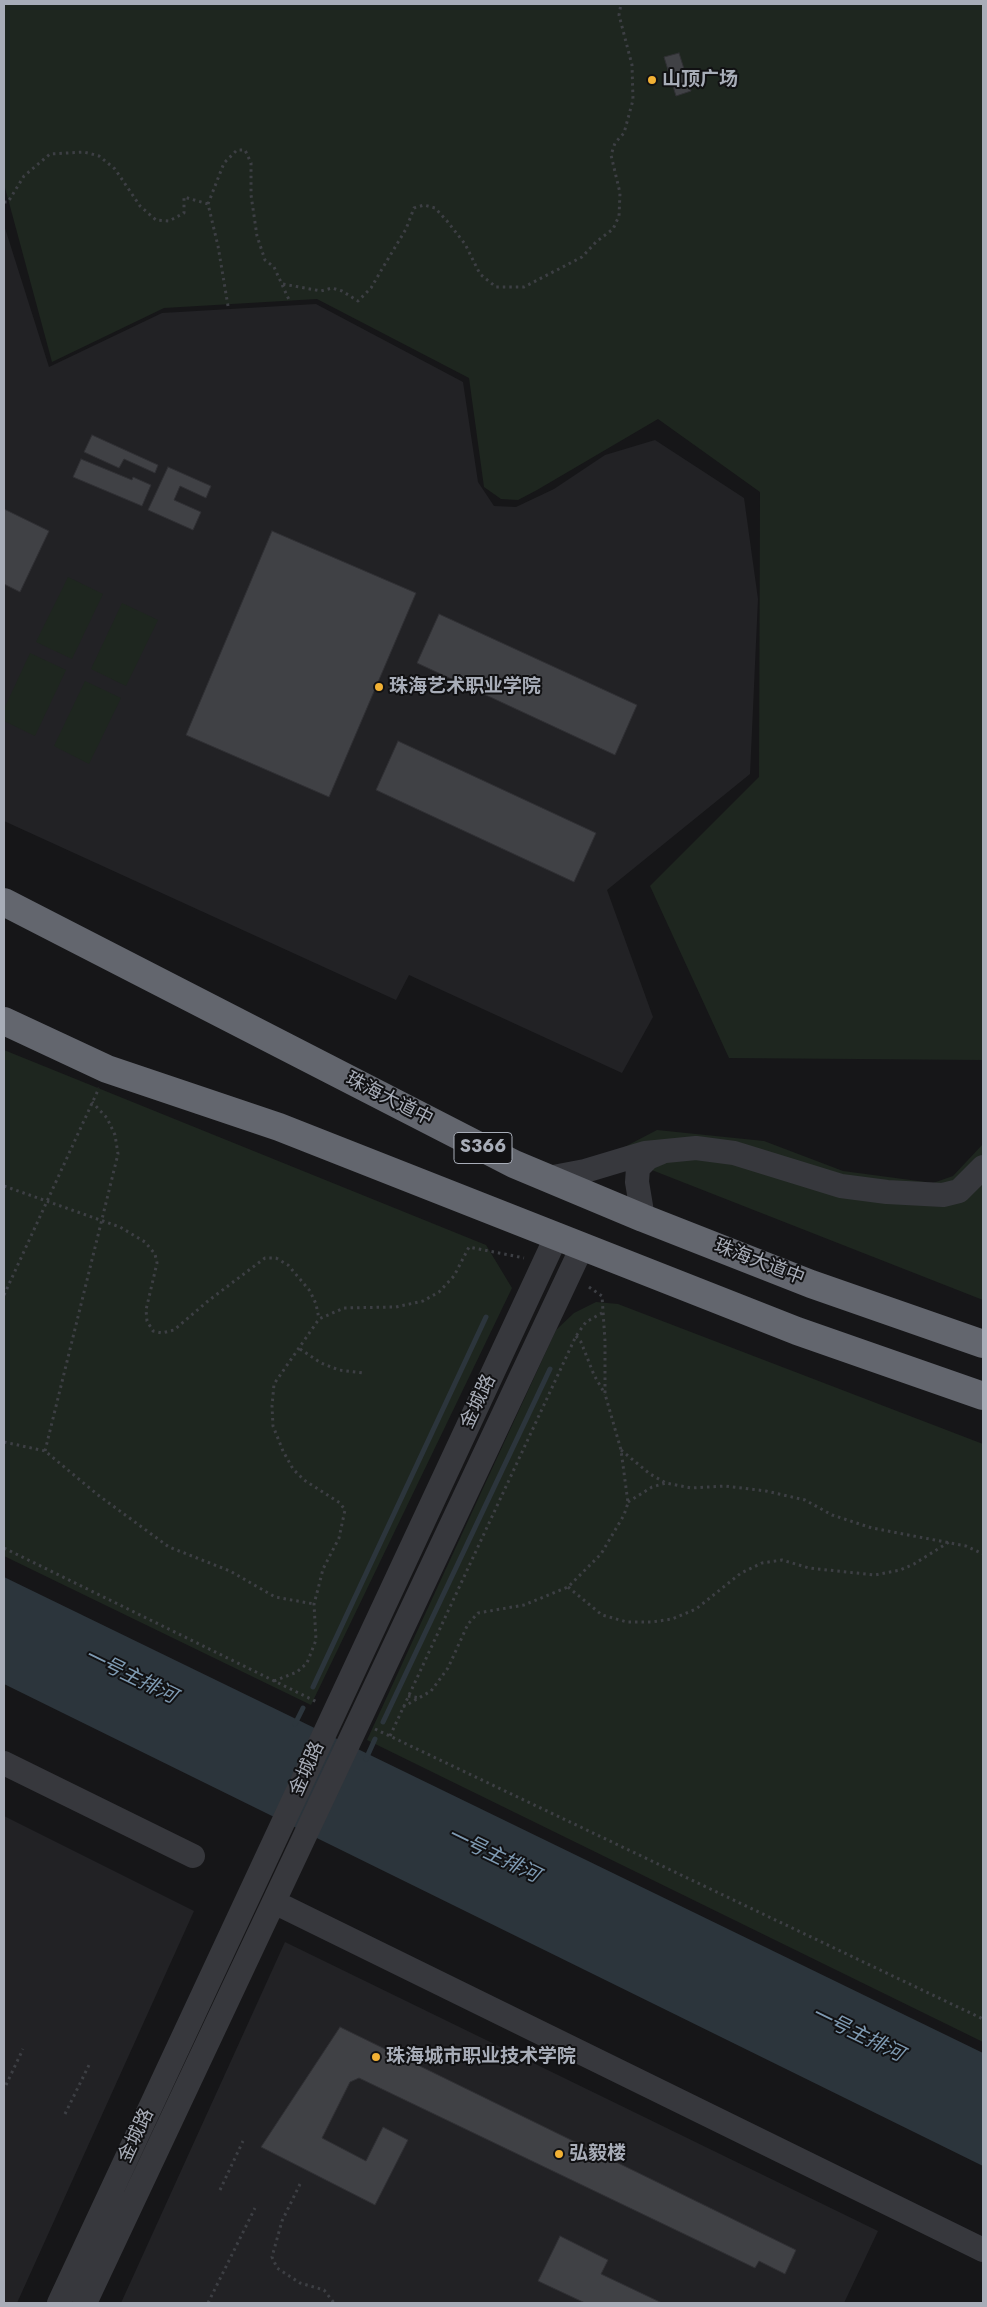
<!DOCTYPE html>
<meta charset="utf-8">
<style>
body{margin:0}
#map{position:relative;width:987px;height:2307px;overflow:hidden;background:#161618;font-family:Jost,sans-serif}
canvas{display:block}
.frame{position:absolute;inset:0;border:5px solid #a8adb8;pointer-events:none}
</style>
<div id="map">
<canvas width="987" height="2307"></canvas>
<div class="frame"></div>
</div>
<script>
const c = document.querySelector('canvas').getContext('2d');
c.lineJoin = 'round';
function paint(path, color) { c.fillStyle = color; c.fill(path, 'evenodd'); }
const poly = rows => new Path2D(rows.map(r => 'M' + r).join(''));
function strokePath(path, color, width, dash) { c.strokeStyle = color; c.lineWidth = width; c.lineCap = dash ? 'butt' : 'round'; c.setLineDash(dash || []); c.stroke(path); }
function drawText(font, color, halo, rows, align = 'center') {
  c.font = font + ' Jost,"Noto Sans SC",sans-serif'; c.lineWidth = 4; c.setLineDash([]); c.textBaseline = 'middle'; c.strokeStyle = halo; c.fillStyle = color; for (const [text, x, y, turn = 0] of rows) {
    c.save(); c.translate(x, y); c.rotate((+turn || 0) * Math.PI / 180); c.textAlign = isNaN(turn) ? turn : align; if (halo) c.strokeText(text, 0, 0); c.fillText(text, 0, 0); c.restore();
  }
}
paint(poly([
 [4,225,49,367,162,313,316,304,463,382,478,482,494,506,516,507,554,489,605,455,655,440,744,498,758,599,750,774,607,890,653,1017,622,1073,409,975,396,1000,4,821],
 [4,1816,194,1911,17,2303,4,2303],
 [285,1942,878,2231,844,2303,121,2303]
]), '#222225');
paint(poly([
 [4,4,983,4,983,1060,729,1058,650,886,759,777,760,492,658,419,537,490,518,500,501,499,484,487,469,378,317,299,164,308,52,362,4,184],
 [68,577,103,594,72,659,36,642],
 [122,603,158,620,126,686,91,669],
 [30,653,66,670,35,736,4,721,4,709],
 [85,681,121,698,89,764,54,746],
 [4,1050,486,1245,512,1288,311,1705,4,1556],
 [657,1130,764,1141,843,1171,933,1183,953,1176,983,1144,983,1300,611,1154],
 [596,1302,618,1304,983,1444,983,2042,367,1740,556,1330,574,1313]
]), '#1e261f');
paint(poly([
 [4,1577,983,2053,983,2166,4,1684]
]), '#2c353c');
strokePath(poly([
 [313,1687,486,1317],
 [383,1722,550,1369],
 [295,1724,303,1708],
 [366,1759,375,1739]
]), '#2c353c', 5);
const building = poly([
 [679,53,691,91,676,96,664,57,679,53],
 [92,435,158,465,155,473,124,459,119,468,84,452,92,435],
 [81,459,132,480,133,477,151,485,142,506,73,477,81,459],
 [168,467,211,486,206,498,180,486,174,500,201,512,193,530,148,510,168,467],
 [4,509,49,531,20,592,4,584,4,509],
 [272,531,416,593,329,797,186,735,272,531],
 [439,614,637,705,615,755,417,663,439,614],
 [398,741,596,833,574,882,376,790,398,741],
 [340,2027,796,2250,785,2274,759,2261,755,2268,359,2078,350,2082,322,2138,366,2161,383,2127,408,2140,375,2205,261,2147,340,2027],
 [560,2236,608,2260,601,2274,662,2303,585,2303,538,2281,560,2236]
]);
paint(building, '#404145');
strokePath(building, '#303034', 1);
strokePath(poly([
 [4,202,8,202,24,176,50,154,84,152,99,156,115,169,140,206,156,220,169,221,184,213,184,197,208,204],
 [283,284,321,291,332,288,342,291,358,301,371,288,382,269,406,229,414,208,424,205,435,208,447,221,465,244,480,274,496,287,524,287,582,257,596,242,613,229,619,216,620,193,611,155,615,143,624,133,633,100,632,65,619,15,621,4],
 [228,306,218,246,208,204,224,163,237,150,245,150,251,163,251,195,257,236,265,260,274,267,290,302],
 [4,1186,120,1227,145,1242,155,1254,157,1263,146,1310,147,1321,153,1331,162,1333,174,1330,208,1301,265,1258,276,1258,288,1265,310,1291,316,1304,319,1319],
 [4,1295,99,1088],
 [576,1336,581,1342,594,1375,605,1394],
 [300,1349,321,1363,339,1370,363,1373],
 [4,1442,45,1451,98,1495,169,1547,230,1571,275,1597,314,1604],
 [621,1450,650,1474,666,1483,691,1488,725,1486,766,1491,805,1500,832,1515,872,1528,966,1546,983,1554],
 [45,1451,118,1154,115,1135,107,1118,92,1102],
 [628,1502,652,1487,666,1483],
 [4,1548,317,1702],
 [568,1587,602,1615,627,1622,652,1622,672,1619,696,1609,741,1573,762,1563,782,1560,809,1568,875,1575,900,1570,914,1564,949,1542],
 [274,1681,297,1672,307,1663,316,1640,314,1604,318,1589,323,1569,339,1538,345,1510,340,1503,304,1480,293,1469,283,1451,273,1426,272,1406,274,1384,319,1319,344,1308,396,1307,423,1301,439,1292,454,1276,469,1247,524,1258],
 [408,1696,420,1698],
 [403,1707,431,1691,448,1668,468,1624,478,1613,524,1605,568,1587,601,1554,624,1515,628,1503,621,1450,605,1394,605,1341,602,1296,586,1285],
 [375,1729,983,2019],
 [390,1736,576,1336,586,1322,602,1313],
 [6,2085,23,2049],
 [65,2114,89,2065],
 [300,2184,282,2221,272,2257,277,2268,300,2283,324,2290,334,2303],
 [220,2190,243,2141],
 [208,2303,255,2208]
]), '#3d3f44', 3, [2.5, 4]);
strokePath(poly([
 [548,1178,585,1171,645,1153,696,1148,734,1153,841,1186,887,1192,943,1195,959,1191,983,1167],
 [643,1218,637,1182,638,1168,648,1158,660,1153],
 [4,1763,193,1856],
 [274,1902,983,2250],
 [59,2303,557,1235],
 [85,2303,582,1247]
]), '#37383d', 24);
strokePath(poly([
 [4,902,514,1164,643,1218,811,1284,983,1344],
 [4,1021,107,1069,279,1127,797,1331,983,1396]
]), '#63666e', 28);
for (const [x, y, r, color] of [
 [652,80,5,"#f2b134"],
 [379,687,5,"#f2b134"],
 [376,2057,5,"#f2b134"],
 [559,2154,5,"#f2b134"]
]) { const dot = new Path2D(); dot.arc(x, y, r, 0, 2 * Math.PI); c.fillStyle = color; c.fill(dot); strokePath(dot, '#111113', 2); }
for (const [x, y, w] of [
 [483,1148,58]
]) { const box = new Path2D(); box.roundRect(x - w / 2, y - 15.5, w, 31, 4); c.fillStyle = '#111113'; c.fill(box); strokePath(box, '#a8adb8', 1); }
drawText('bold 18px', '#a8adb8', null, [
 ["S366",483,1148]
]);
drawText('bold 19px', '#a8adb8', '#111113', [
 ["山顶广场",662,80],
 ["珠海艺术职业学院",389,687],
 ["珠海城市职业技术学院",386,2057],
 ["弘毅楼",569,2154]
], 'left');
drawText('19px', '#a8adb8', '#111113', [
 ["珠海大道中",389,1100,27],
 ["珠海大道中",759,1263,21],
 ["金城路",479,1402,-65],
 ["金城路",308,1769,-66],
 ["金城路",137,2136,-65]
]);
drawText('italic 20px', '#7f9bb3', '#111113', [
 ["一号主排河",130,1677,26],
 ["一号主排河",493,1856,26],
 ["一号主排河",857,2035,26]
]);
</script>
